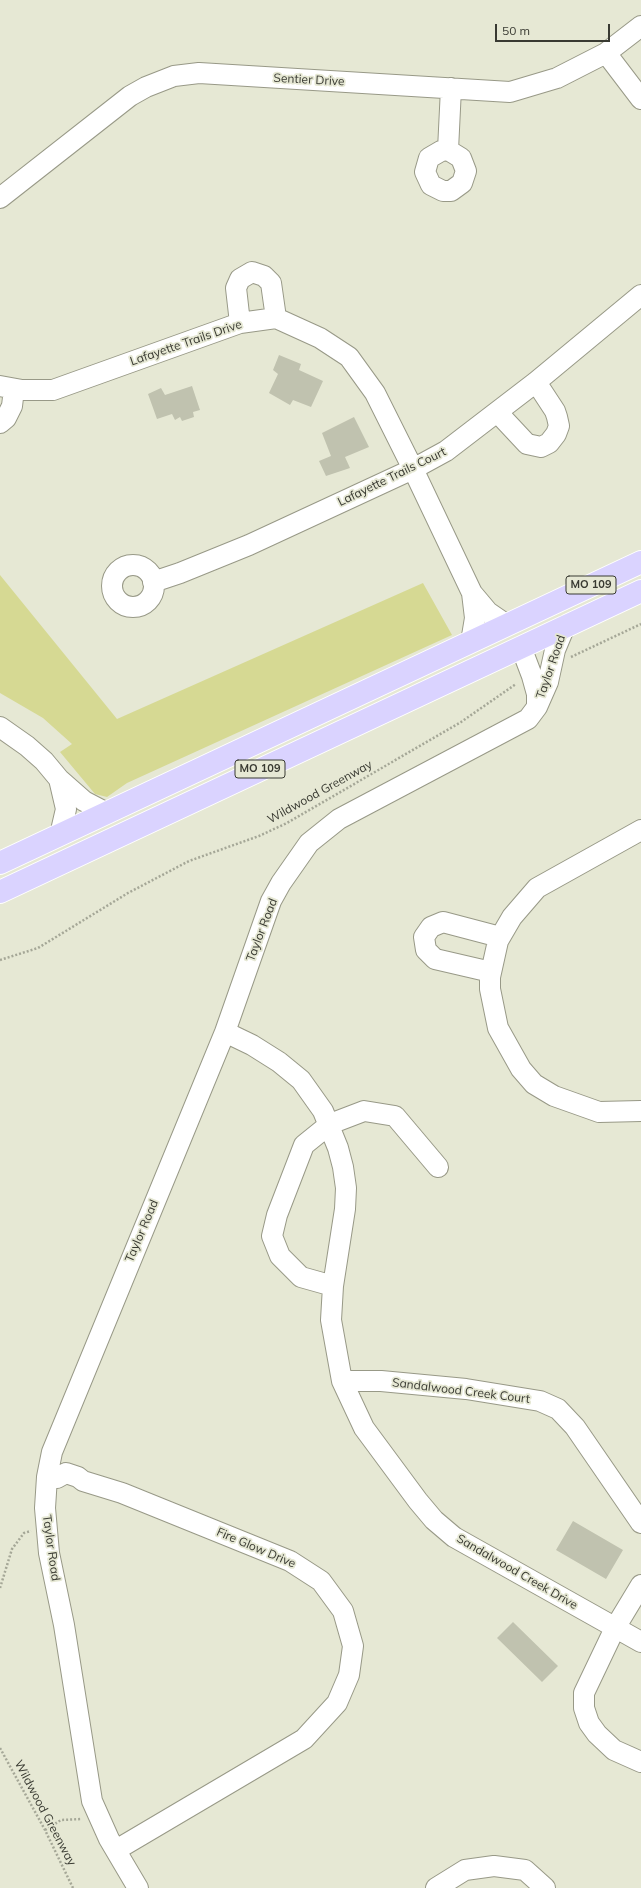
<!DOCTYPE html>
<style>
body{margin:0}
#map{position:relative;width:641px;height:1888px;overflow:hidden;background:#e6e8d4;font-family:Mulish,sans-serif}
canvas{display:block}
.scale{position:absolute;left:495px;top:24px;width:115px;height:18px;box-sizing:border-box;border:2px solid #393a32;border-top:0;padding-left:5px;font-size:12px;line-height:14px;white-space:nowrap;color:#393a32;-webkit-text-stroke:3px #e6e8d4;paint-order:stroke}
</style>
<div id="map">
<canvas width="641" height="1888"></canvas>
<div class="scale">50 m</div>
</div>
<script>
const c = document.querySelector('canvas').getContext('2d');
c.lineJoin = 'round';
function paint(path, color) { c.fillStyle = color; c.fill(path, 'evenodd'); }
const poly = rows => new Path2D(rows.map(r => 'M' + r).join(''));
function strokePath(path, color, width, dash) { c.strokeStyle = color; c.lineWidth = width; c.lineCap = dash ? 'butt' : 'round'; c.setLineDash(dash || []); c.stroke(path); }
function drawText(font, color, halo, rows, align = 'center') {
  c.font = font + ' Mulish,sans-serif'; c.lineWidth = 3.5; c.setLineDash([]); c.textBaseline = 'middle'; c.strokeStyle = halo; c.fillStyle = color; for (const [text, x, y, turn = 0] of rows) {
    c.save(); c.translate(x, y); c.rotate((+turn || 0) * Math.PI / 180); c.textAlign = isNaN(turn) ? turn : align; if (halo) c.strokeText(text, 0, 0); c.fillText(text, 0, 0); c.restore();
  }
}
paint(poly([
 [0,575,117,719,423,583,452,635,127,783,107,797,95,794,60,752,72,744,43,718,0,693]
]), '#d6d993');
paint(poly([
 [279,355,301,364,299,370,323,381,311,407,293,400,290,405,269,393,278,374,273,370],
 [192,386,200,410,193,412,194,417,182,421,180,417,175,420,172,414,157,419,148,394,161,388,165,395],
 [354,417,369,447,345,457,350,468,326,476,319,461,331,456,322,433],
 [573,1521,623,1550,606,1579,556,1550],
 [513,1622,558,1666,542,1682,497,1638]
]), '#c0c2af');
const minor = poly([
 [606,53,641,99],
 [448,150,461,158,466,171,462,183,451,191,443,191,431,185,425,172,429,158,441,151,448,150,451,88],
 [0,198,130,96,146,87,174,76,199,73,510,92,557,78,606,53,641,26],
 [240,323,236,288,240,279,252,272,264,276,271,283,276,318],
 [0,386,22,390,53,390,240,323,276,318,320,338,349,357,375,393,413,469,472,593,488,612,507,625],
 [498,413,527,444,541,447,549,443,556,434,559,426,557,417,555,411,536,382],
 [0,423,6,418,12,406,14,389],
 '112 586a21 21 0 1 1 42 0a21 21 0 1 1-42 0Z',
 [153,582,180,573,249,545,413,469,446,451,536,382,641,295],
 [471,642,475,618,472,593],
 [521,647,532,676,537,694,537,707],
 [0,727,27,746,44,761,59,779,84,801,107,813],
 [59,779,66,809,60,835],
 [641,830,537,888,512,917,498,941,490,977,490,989,498,1028,521,1069,534,1084,554,1096,599,1112,641,1111],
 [491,972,435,959,426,950,424,937,431,927,443,922,500,937],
 [225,1032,252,1045,279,1062,301,1080,323,1111,338,1148,343,1167,346,1188,345,1209,333,1286,331,1320,342,1381,364,1428,418,1501,434,1520,454,1537,641,1642],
 [333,1286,301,1277,280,1256,272,1236,277,1215,304,1145,330,1124,364,1111,395,1116,438,1167],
 [342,1381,381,1381,466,1389,540,1401,558,1409,575,1427,641,1523],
 [47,1477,57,1478,66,1473,78,1477,83,1481,122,1493,290,1561,321,1581,343,1611,353,1646,349,1675,337,1703,304,1739,116,1850],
 [641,1585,615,1628,584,1693,584,1708,589,1723,597,1734,614,1750,641,1762],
 [138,1888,109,1839,92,1801,64,1625,49,1553,45,1508,47,1477,52,1452,225,1032,271,901,281,883,309,843,339,819,528,719,537,707,548,682,555,650,565,626],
 [436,1888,465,1870,494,1866,525,1870,545,1888]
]);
const major = poly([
 [0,863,641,562],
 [0,892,641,591]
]);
strokePath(minor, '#989987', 22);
strokePath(major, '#fff', 24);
strokePath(poly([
 [571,657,641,624],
 [0,960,38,948,128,893,189,861,259,836,287,823,461,722,516,684],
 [0,1588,12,1549,24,1533,31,1531],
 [0,1748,45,1830,73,1888],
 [45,1830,61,1820,82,1819]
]), '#a5a797', 2.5, [2, 2]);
strokePath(minor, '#fff', 20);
strokePath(major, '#dad3ff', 22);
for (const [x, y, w] of [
 [591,585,50],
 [260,769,50]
]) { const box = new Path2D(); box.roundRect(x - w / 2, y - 9, w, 18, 3); c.fillStyle = '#e6e8d4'; c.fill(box); strokePath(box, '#393a32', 1); }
drawText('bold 11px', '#393a32', null, [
 ["MO 109",591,585],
 ["MO 109",260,769]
]);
drawText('12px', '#393a32', '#e6e8d4', [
 ["Sentier Drive",309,80,3],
 ["Lafayette Trails Drive",186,343,-19],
 ["Lafayette Trails Court",392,477,-26],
 ["Taylor Road",551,667,-71],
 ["Wildwood Greenway",320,792,-29],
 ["Taylor Road",262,930,-69],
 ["Taylor Road",142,1231,-67],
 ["Sandalwood Creek Court",461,1391,7],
 ["Taylor Road",51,1548,82],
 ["Fire Glow Drive",256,1548,23],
 ["Sandalwood Creek Drive",517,1572,30],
 ["Wildwood Greenway",45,1813,62]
]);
</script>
